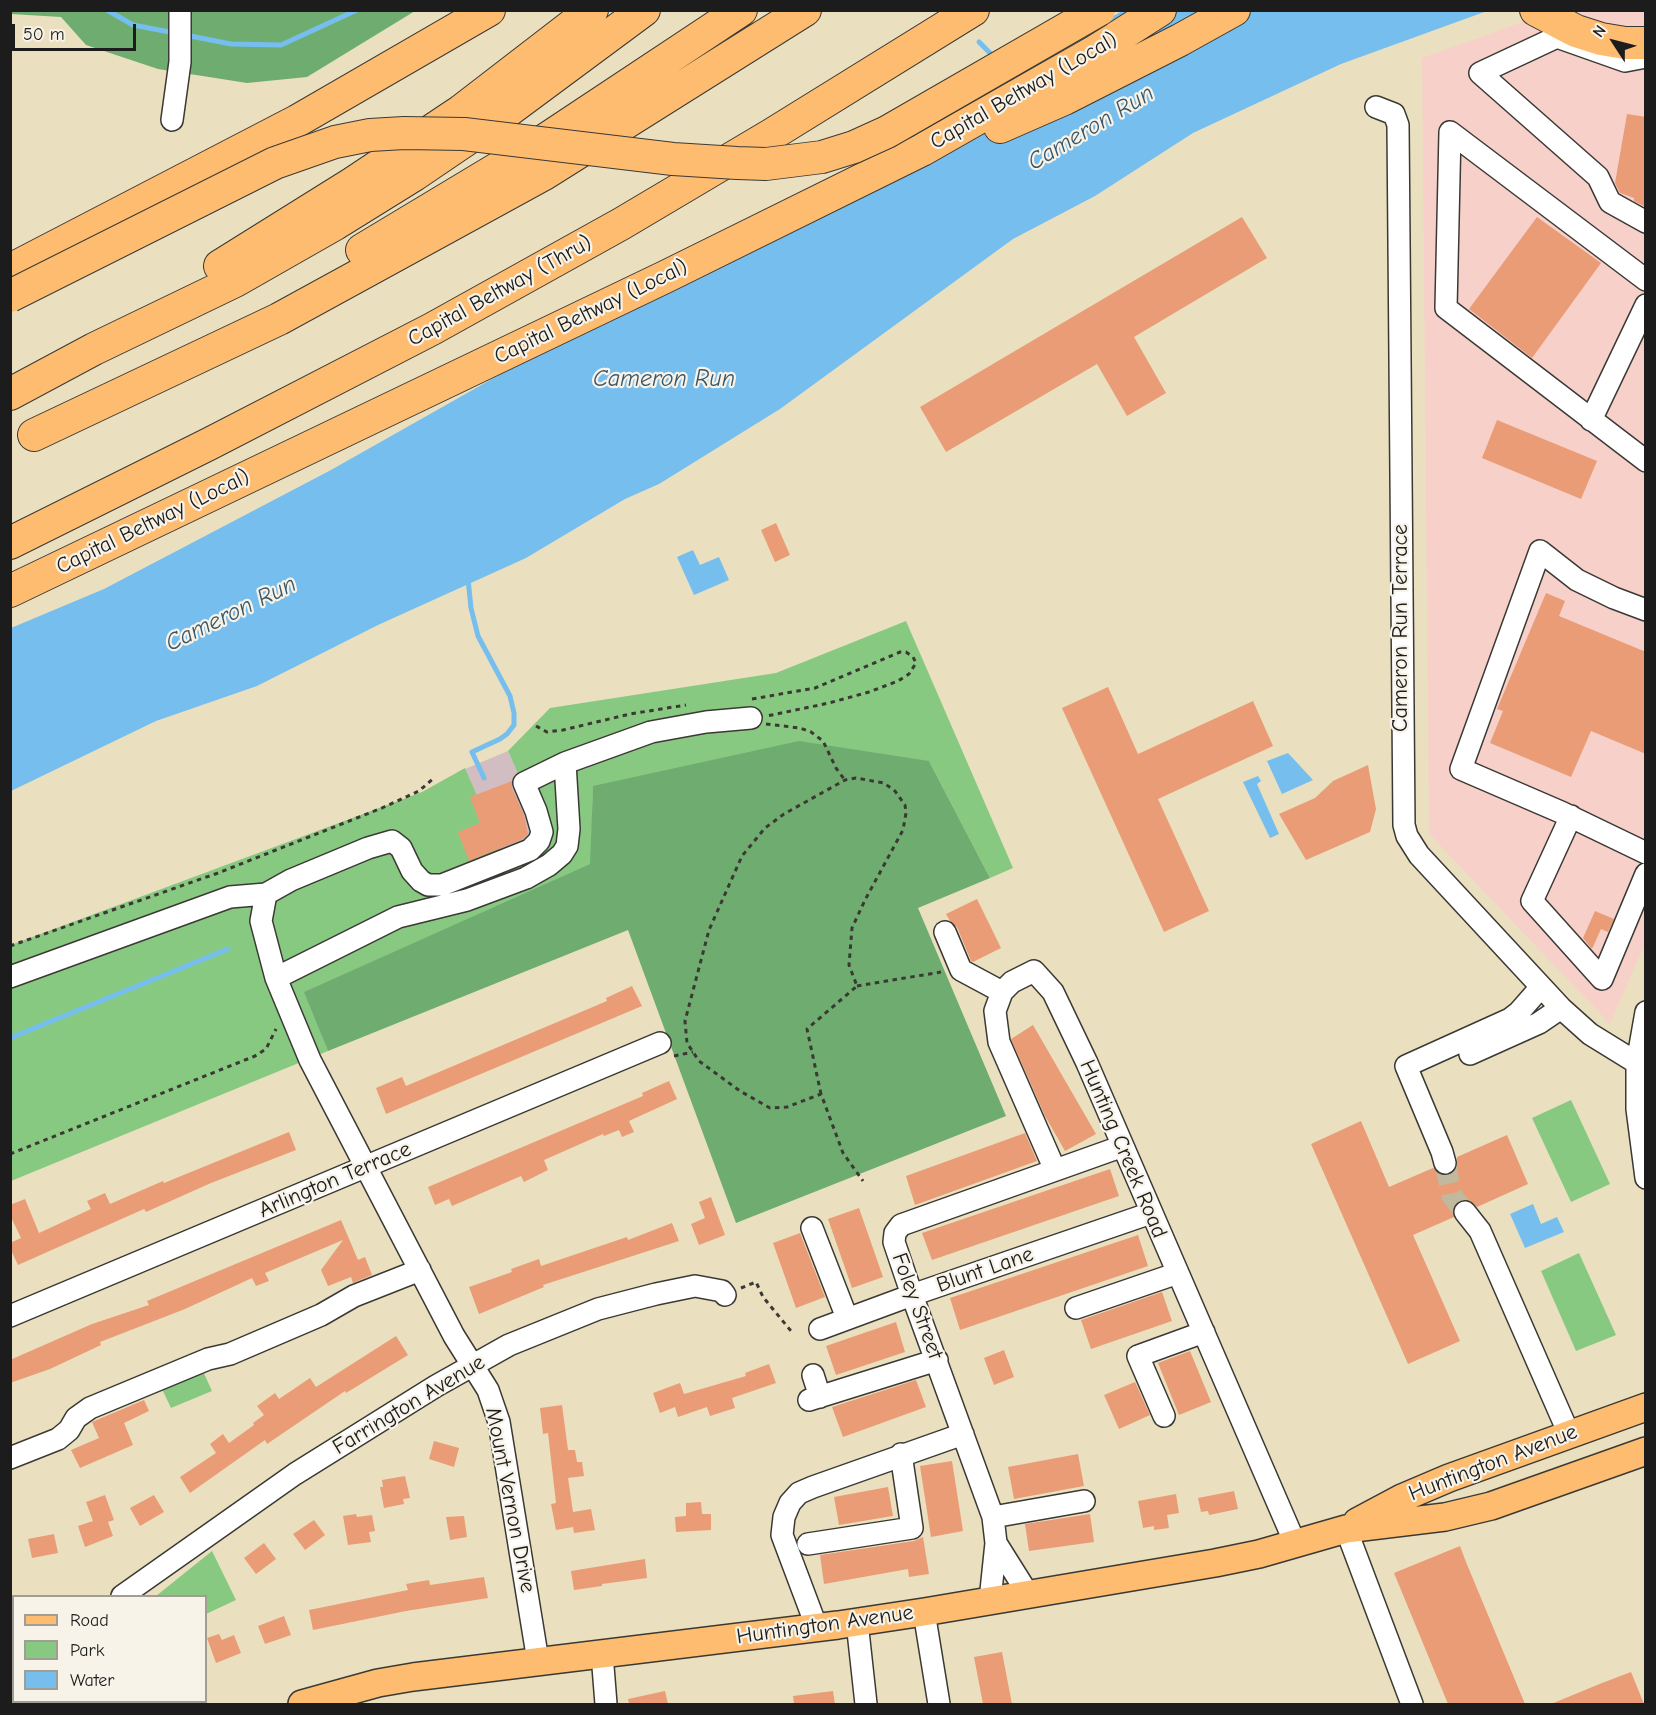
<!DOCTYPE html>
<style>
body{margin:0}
#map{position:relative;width:1656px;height:1715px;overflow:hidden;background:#eae0bf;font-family:"Comic Neue",sans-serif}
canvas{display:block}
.frame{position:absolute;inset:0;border:12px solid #1c1c1c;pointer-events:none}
.legend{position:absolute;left:12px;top:1595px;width:195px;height:108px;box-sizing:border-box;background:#f7f3e8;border:2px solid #9f9d96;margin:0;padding:8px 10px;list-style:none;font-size:18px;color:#1c1c1c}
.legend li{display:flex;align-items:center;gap:12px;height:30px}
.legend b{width:30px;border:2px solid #9f9d96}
.north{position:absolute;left:1584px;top:12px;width:60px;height:60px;-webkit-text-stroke:4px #f7f3e8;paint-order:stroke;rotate:306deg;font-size:16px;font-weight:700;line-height:24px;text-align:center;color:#1c1c1c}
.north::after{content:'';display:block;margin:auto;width:21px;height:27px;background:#1c1c1c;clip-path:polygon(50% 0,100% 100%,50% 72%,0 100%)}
.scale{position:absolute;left:12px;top:24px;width:124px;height:27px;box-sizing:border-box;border:3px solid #1c1c1c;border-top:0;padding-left:8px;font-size:18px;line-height:21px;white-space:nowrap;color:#1c1c1c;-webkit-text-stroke:4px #f7f3e8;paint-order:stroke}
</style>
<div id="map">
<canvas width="1656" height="1715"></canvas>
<div class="frame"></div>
<ul class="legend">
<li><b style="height:8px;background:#febc70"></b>Road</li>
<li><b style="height:16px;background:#88c981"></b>Park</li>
<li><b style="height:16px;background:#75beee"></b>Water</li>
</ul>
<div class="north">N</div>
<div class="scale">50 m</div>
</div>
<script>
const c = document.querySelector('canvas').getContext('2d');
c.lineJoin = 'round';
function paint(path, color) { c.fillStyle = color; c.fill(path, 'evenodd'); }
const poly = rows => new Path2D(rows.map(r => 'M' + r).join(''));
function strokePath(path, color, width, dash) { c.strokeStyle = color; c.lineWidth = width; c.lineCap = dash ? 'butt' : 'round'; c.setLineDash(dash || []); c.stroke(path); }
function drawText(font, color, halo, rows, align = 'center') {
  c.font = font + ' "Comic Neue",sans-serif'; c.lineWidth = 4.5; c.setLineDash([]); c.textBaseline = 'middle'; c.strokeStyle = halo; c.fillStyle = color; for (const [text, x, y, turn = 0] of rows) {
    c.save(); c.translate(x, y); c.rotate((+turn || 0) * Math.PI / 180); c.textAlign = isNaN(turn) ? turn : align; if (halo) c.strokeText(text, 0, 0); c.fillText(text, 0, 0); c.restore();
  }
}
paint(poly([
 [1553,11,1645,11,1646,941,1610,1024,1429,834,1422,58]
]), '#f7d0ca');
paint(poly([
 [508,751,544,833,501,851,465,769]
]), '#d2bec2');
paint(poly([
 [906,621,1013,868,990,878,929,761,593,787,591,864,305,992,328,1051,11,1181,11,945,422,792,465,768,501,851,544,833,508,751,550,708,776,673],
 [1571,1100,1610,1184,1571,1202,1532,1118],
 [1579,1253,1616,1335,1576,1351,1541,1271],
 [202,1369,212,1391,171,1408,161,1387],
 [212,1551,236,1600,206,1614,206,1596,156,1596]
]), '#88c981');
paint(poly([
 [10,11,415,11,307,77,247,83,158,69,86,45,61,17,11,14],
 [799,741,929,761,990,878,918,908,1006,1116,736,1223,628,930,328,1051,304,992,590,864,593,786]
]), '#6ead6f');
paint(poly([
 [1122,11,1487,11,1341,64,1193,133,1095,196,1013,239,780,409,659,484,625,499,526,558,378,625,257,686,156,721,11,791,11,628,104,589,331,470,545,349],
 [693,550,700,565,719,557,729,580,694,595,677,557],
 [1288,753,1313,780,1282,794,1267,761],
 [1258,776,1261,781,1257,784,1279,834,1270,838,1243,782],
 [1533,1204,1541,1224,1557,1217,1564,1232,1525,1248,1510,1214]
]), '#75beee');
strokePath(poly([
 [107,10,133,25,175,33],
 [185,35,231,44,281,45,357,10],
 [979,42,995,58],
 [468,579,471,608,478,636,510,696,514,713,514,725,507,734,500,739,472,752,484,778],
 [10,1038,228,949]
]), '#75beee', 5);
paint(poly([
 [1627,114,1646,117,1646,207,1634,201,1634,198,1620,193,1615,183],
 [1242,217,1267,258,1134,337,1166,393,1127,416,1097,364,946,452,920,407],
 [1537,217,1601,263,1532,358,1469,309],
 [1497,420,1597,461,1581,499,1482,458],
 [776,523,790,555,775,562,761,530],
 [1546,593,1565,601,1559,616,1646,652,1646,754,1591,731,1571,777,1490,743,1503,711,1497,709],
 [1108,687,1138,754,1253,701,1273,746,1158,799,1209,911,1164,932,1062,708],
 [1368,765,1376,809,1370,832,1306,860,1279,814,1315,798,1333,781],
 [512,781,512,788,524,815,528,834,523,839,469,861,458,832,480,823,470,797],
 [977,899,1001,948,973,962,971,961,957,927,950,921,946,914],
 [1595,911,1614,919,1608,932,1601,929,1592,949,1583,938],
 [632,986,642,1006,386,1114,376,1088,402,1077,406,1086,607,1001,606,998],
 [1033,1025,1096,1134,1065,1151,1045,1116,1011,1039],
 [669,1081,677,1099,629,1121,634,1132,622,1137,619,1130,604,1136,603,1134,544,1160,548,1170,524,1182,521,1176,452,1206,449,1199,435,1205,428,1187,643,1096,642,1093],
 [1361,1121,1389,1187,1433,1168,1441,1175,1449,1175,1457,1167,1457,1157,1507,1135,1528,1184,1477,1207,1469,1200,1458,1202,1453,1208,1454,1217,1413,1235,1460,1341,1408,1364,1311,1144],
 [289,1132,296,1150,211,1183,146,1212,144,1209,18,1265,10,1248,10,1243,21,1238,10,1215,10,1205,25,1199,39,1233,91,1209,87,1201,105,1193,110,1204,163,1181,164,1183],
 [1025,1133,1037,1161,915,1205,906,1176],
 [1110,1169,1119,1196,932,1260,922,1233],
 [711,1197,725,1235,699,1245,691,1224,705,1218,699,1202],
 [859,1208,883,1277,852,1288,828,1219],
 [341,1220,358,1260,365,1257,372,1275,353,1283,351,1277,328,1286,321,1270,343,1240,265,1273,269,1281,256,1286,252,1278,185,1309,100,1342,101,1345,50,1369,10,1383,10,1360,92,1324,149,1305,147,1301],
 [672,1223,679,1241,543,1285,544,1287,479,1314,469,1287,512,1272,511,1269,539,1259,541,1266,627,1237,628,1240],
 [800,1233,825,1297,796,1308,773,1243],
 [1138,1235,1148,1266,960,1330,950,1298],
 [1162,1292,1172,1321,1091,1349,1081,1320],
 [896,1322,905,1352,836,1375,826,1346],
 [396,1336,408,1355,346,1393,345,1391,267,1444,265,1440,190,1493,180,1477,216,1453,210,1444,223,1434,229,1443,254,1425,253,1423,264,1415,257,1406,275,1393,279,1399,310,1378,316,1387],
 [1004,1350,1014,1377,994,1385,984,1358],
 [1190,1351,1211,1402,1179,1415,1158,1363],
 [769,1364,776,1383,732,1398,735,1408,710,1416,707,1407,678,1417,675,1407,660,1413,653,1393,680,1383,684,1394,746,1376,745,1373],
 [916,1380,926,1407,843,1437,832,1407],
 [1135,1382,1150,1415,1119,1429,1104,1395],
 [144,1400,149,1411,124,1423,133,1445,80,1468,71,1450,99,1438,92,1422],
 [562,1405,568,1450,575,1450,577,1462,582,1462,584,1476,568,1478,573,1512,591,1509,595,1530,574,1533,573,1527,556,1530,551,1504,556,1503,548,1433,543,1434,540,1408],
 [434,1441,459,1448,454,1467,429,1459],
 [1078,1454,1084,1486,1014,1499,1008,1467],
 [952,1461,963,1531,931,1537,920,1466],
 [405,1476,410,1498,403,1499,404,1504,384,1508,380,1487,383,1487,382,1480],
 [888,1487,893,1516,839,1525,834,1497],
 [1234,1491,1238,1509,1209,1515,1208,1511,1201,1512,1198,1498],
 [1176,1494,1179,1513,1167,1515,1169,1528,1154,1530,1154,1526,1143,1528,1138,1501],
 [105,1495,114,1520,108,1522,113,1536,85,1547,78,1526,93,1521,86,1502],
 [154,1495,164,1512,140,1526,130,1508],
 [701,1502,702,1514,711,1514,711,1530,676,1532,675,1517,686,1516,686,1503],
 [356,1514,357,1517,372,1515,375,1531,369,1532,371,1542,348,1545,343,1516],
 [1090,1514,1094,1542,1029,1551,1025,1524],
 [464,1516,467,1537,450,1540,446,1517],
 [314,1520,325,1535,305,1550,293,1534],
 [54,1534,58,1553,32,1558,28,1539],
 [923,1537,929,1574,909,1577,908,1569,824,1584,820,1555,914,1541],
 [264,1543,276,1559,256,1574,244,1558],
 [1460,1546,1466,1562,1525,1704,1448,1704,1394,1573],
 [645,1559,647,1578,602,1584,602,1586,574,1590,571,1571],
 [484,1577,488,1598,406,1611,313,1630,309,1610,408,1590,406,1584,429,1580,430,1585],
 [284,1616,291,1635,265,1644,258,1626],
 [219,1634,222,1640,234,1635,241,1653,216,1663,207,1638],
 [1002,1652,1012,1704,983,1704,974,1657],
 [1631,1672,1644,1704,1551,1704,1602,1683],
 [665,1691,668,1704,629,1704,628,1699],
 [833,1691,835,1704,794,1704,793,1696]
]), '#e99c76');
strokePath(poly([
 [1445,1163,1452,1196,1465,1212]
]), '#c1b99e', 21, [21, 10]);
const minor = poly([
 [1646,57,1625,61,1557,37,1480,73,1598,177,1610,202,1646,222],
 [1376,107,1394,114,1398,125,1404,825,1407,836,1419,855,1561,1008,1590,1034,1637,1063],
 [172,120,180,62,180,10],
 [1646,280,1450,132,1446,308,1646,461],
 [1591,420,1646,305],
 [1646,610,1614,598,1577,580,1540,551,1461,769,1563,813,1646,853],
 [1571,816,1532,901,1602,979,1646,874],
 [945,932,961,970,1002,992],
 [10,977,230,897,266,894],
 [276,978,398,917,467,900,526,878,549,865,562,854,567,846,569,829,565,763,651,732,706,722,751,718],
 [1646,1012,1637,1063,1637,1109,1646,1178],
 [1470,1054,1539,1023,1561,1008],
 [1445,1163,1442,1152,1406,1066,1510,1019,1519,1012,1541,987],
 [1055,1170,999,1042,995,1011,1002,992,1012,982,1034,971,1053,992,1087,1063,1295,1543],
 [1465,1212,1480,1231,1569,1434],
 [812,1228,847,1318],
 [1076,1308,1178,1273],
 [10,1316,660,1043],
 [820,1329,912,1295,1151,1213],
 [813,1375,820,1397],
 [809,1400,937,1360],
 [1164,1416,1138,1356,1204,1332],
 [10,1458,58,1439,69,1430,76,1418,90,1408,208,1359,230,1354,321,1315,354,1296,420,1270],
 [993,1517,1084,1501],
 [1346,1529,1412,1704],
 [996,1543,1028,1594],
 [808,1544,912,1528,901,1454],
 [122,1596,295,1474,436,1386,509,1345,598,1309,656,1294,695,1286,722,1291,725,1295],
 [990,1600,996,1543,993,1517,912,1295,894,1242,895,1233,901,1225,1123,1146],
 [10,1608,14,1608],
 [924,1612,939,1704],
 [857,1622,866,1704],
 [817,1628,782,1535,784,1517,790,1503,799,1493,813,1487,963,1434],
 [602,1654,606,1704],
 [538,1661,499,1422,488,1390,454,1336,310,1060,276,978,261,921,266,894,291,880,368,848,392,841,401,848,412,871,421,881,428,885,442,885,530,850,539,841,542,832,536,811,524,783,565,763]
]);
const major = poly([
 [1357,1522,1402,1498,1449,1478,1646,1407],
 [302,1704,378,1683,413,1677,838,1625,924,1612,1215,1563,1259,1554,1346,1529,1445,1517,1491,1506,1646,1451]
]);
const highway = poly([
 [1536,10,1576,31,1601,39,1625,43,1646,43],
 [1000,127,1064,99,1180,40,1234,10],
 [362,250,545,140,741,10],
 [220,266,353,183,461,111,592,10],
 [10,270,297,121,489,10],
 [10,394,94,349,235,281,335,224,414,175,501,116,644,10],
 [34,435,279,319,544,174,805,10],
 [10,543,209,444,432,329,621,224,771,135,973,10],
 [10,591,665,277,922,150,1094,52,1160,10]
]);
strokePath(minor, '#3b3934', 24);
strokePath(major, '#3b3934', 30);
strokePath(highway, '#3b3934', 34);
strokePath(poly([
 [752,699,815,688,900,652,906,652,913,657,916,663,909,674,898,681,869,692,829,703,767,716],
 [766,724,800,728,811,732,823,741,836,768,844,779],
 [536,726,547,732,563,730,630,714,686,705],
 [10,946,218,873,382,808,419,791,435,777],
 [857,986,941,972],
 [674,1056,693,1052],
 [821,1094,807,1029,857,986,849,965,852,928,865,900,903,830,906,813,905,805,895,791,884,783,856,778,845,780,784,814,765,828,742,856,709,930,685,1021,687,1043,699,1061,740,1091,770,1108,787,1107,821,1094,843,1153,863,1181],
 [10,1154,255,1056,266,1049,276,1029],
 [741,1288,756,1282,763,1297,791,1331]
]), '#3b3934', 3, [4.5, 4.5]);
strokePath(minor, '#fff', 21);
strokePath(major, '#febc70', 27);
strokePath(highway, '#febc70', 32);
const highwayBridge = poly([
 [10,296,275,163,335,142,370,135,404,133,464,134,673,159,737,163,766,164,822,157,854,147,887,132,1099,10]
]);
strokePath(highwayBridge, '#3b3934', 34, []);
strokePath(highwayBridge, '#febc70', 32);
drawText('22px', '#1c1c1c', '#f7f3e8', [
 ["Capital Beltway (Local)",1024,91,-30],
 ["Capital Beltway (Thru)",500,291,-29],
 ["Capital Beltway (Local)",591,312,-26],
 ["Capital Beltway (Local)",153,522,-26],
 ["Cameron Run Terrace",1401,628,-90],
 ["Hunting Creek Road",1123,1149,67],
 ["Arlington Terrace",335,1180,-23],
 ["Blunt Lane",985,1270,-19],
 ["Foley Street",917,1306,70],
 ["Farrington Avenue",409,1405,-31],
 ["Huntington Avenue",1493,1463,-21],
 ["Mount Vernon Drive",510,1500,79],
 ["Huntington Avenue",825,1625,-8]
]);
drawText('italic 24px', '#3b5566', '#f7f3e8', [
 ["Cameron Run",1091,128,-31],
 ["Cameron Run",664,379],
 ["Cameron Run",231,614,-26]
]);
</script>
